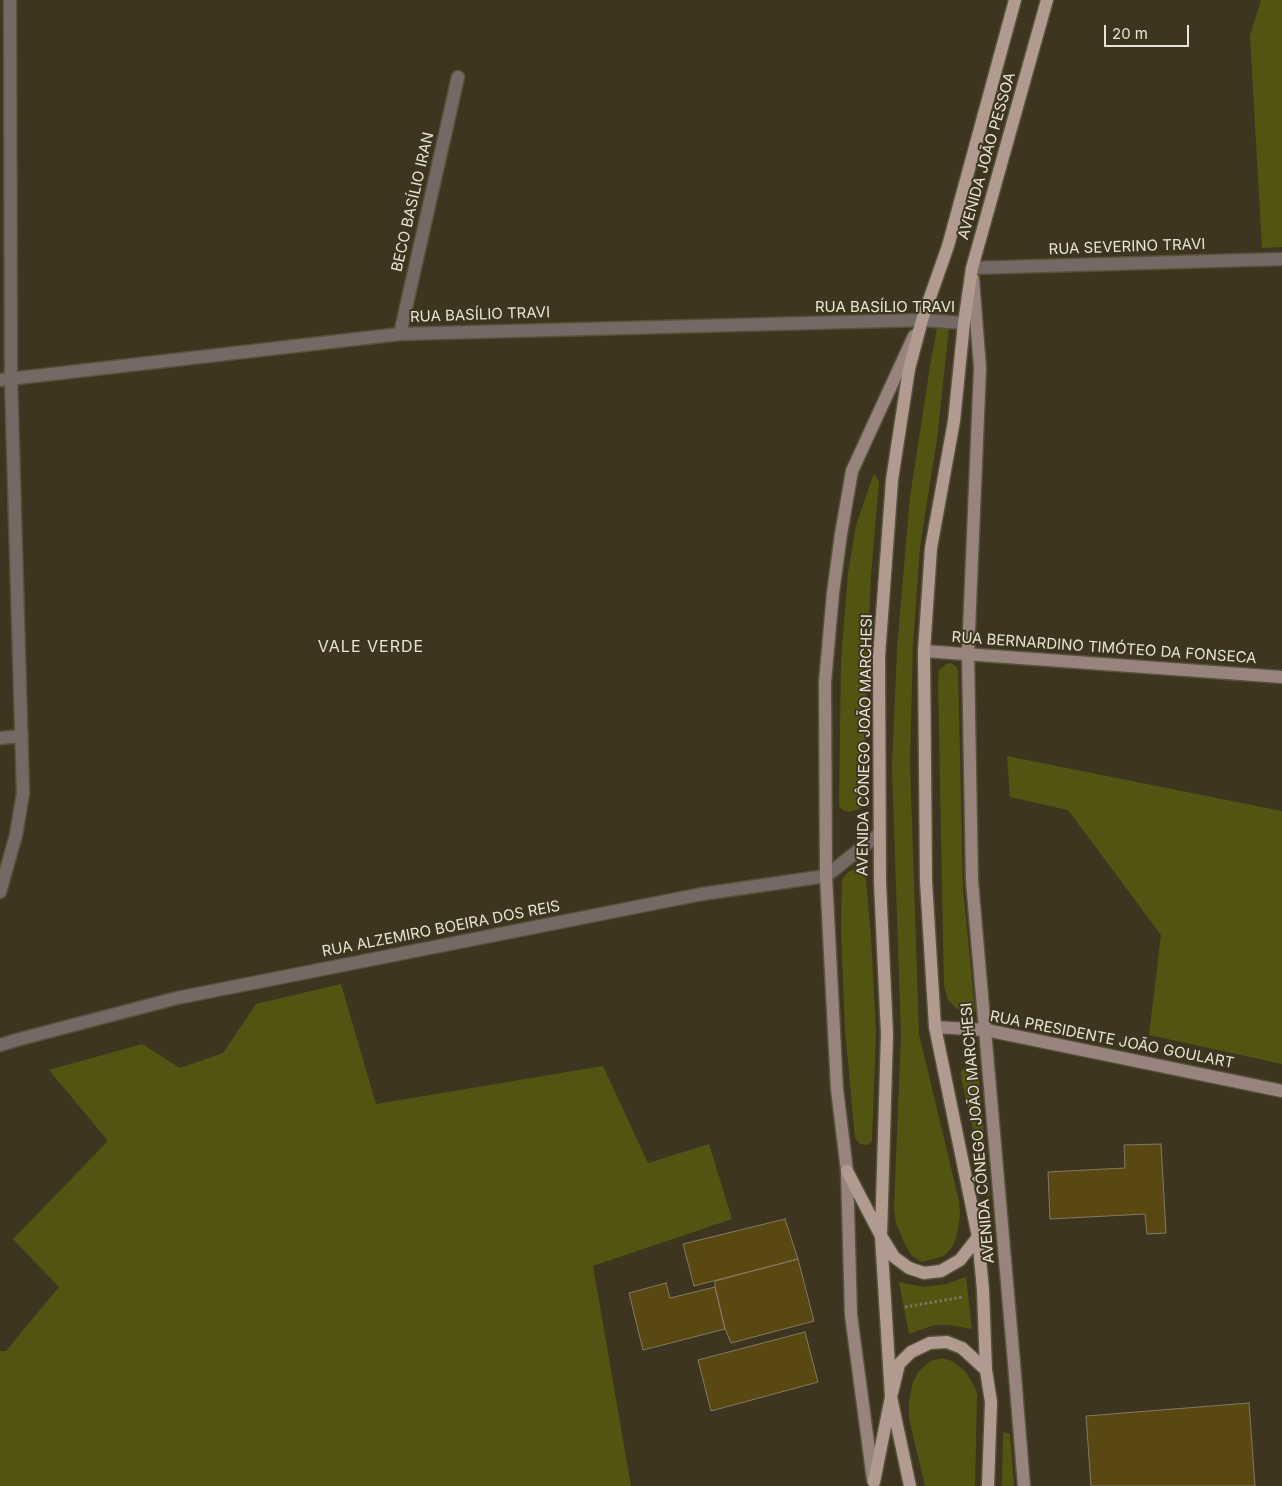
<!DOCTYPE html>
<meta charset="utf-8">
<style>
body{margin:0}
#map{position:relative;width:1282px;height:1486px;overflow:hidden;background:#3d351f;font-family:Inter,sans-serif}
canvas{display:block}
.scale{position:absolute;left:1104px;top:25px;width:85px;height:22px;box-sizing:border-box;border:2px solid #e7e3d6;border-top:0;padding-left:6px;font-size:15px;line-height:18px;white-space:nowrap;color:#e7e3d6;-webkit-text-stroke:4px #3d351f;paint-order:stroke}
</style>
<div id="map">
<canvas width="1282" height="1486"></canvas>
<div class="scale">20 m</div>
</div>
<script>
const c = document.querySelector('canvas').getContext('2d');
c.lineJoin = 'round';
function paint(path, color) { c.fillStyle = color; c.fill(path, 'evenodd'); }
const poly = rows => new Path2D(rows.map(r => 'M' + r).join(''));
function strokePath(path, color, width, dash) { c.strokeStyle = color; c.lineWidth = width; c.lineCap = dash ? 'butt' : 'round'; c.setLineDash(dash || []); c.stroke(path); }
function drawText(font, color, halo, rows, align = 'center') {
  c.font = font + ' Inter,sans-serif'; c.lineWidth = 4; c.setLineDash([]); c.textBaseline = 'middle'; c.strokeStyle = halo; c.fillStyle = color; for (const [text, x, y, turn = 0] of rows) {
    c.save(); c.translate(x, y); c.rotate((+turn || 0) * Math.PI / 180); c.textAlign = isNaN(turn) ? turn : align; if (halo) c.strokeText(text, 0, 0); c.fillText(text, 0, 0); c.restore();
  }
}
paint(poly([
 [1261,0,1282,0,1282,247,1262,248,1250,36],
 [937,328,949,328,937,439,920,547,913,645,910,762,919,1034,959,1201,960,1216,957,1235,953,1246,944,1256,922,1262,912,1256,905,1244,896,1223,894,1208,901,1035,892,767,897,648,910,497,931,360],
 [874,473,879,482,871,575,867,664,864,795,862,806,859,809,850,812,843,810,839,806,841,661,848,573,856,525],
 [951,663,956,666,958,671,963,888,975,1012,957,1009,948,1000,944,986,938,681,939,670,946,664],
 [1007,756,1282,811,1282,1064,1149,1035,1161,935,1068,810,1010,797],
 [855,869,863,873,866,880,871,937,876,1032,872,1141,868,1145,860,1144,855,1138,845,1030,841,930,842,880,848,872],
 [341,984,376,1104,603,1066,648,1163,709,1144,732,1219,593,1266,631,1486,0,1486,0,1351,6,1351,59,1287,13,1239,108,1141,49,1070,142,1044,180,1068,223,1053,256,1004],
 [966,1066,978,1068,990,1203,961,1077,961,1071],
 [966,1277,972,1329,949,1325,934,1325,909,1334,899,1282,923,1287,946,1284],
 [942,1358,952,1361,965,1371,972,1382,977,1393,975,1486,925,1486,909,1419,909,1403,912,1385,918,1372,930,1361],
 [1003,1432,1010,1434,1014,1486,1002,1486]
]), '#525511');
const building = poly([
 [1161,1144,1166,1233,1147,1234,1145,1214,1050,1219,1048,1172,1125,1168,1124,1145,1161,1144],
 [785,1219,798,1259,694,1286,683,1244,785,1219],
 [798,1259,814,1321,731,1343,725,1329,715,1287,715,1281,798,1259],
 [666,1283,670,1298,715,1287,725,1329,643,1350,629,1293,666,1283],
 [805,1332,818,1382,711,1411,698,1360,805,1332],
 [1249,1403,1255,1486,1091,1486,1086,1416,1249,1403]
]);
paint(building, '#594811');
strokePath(building, '#827a62', 1);
const street = poly([
 [972,268,1282,259],
 [400,334,458,77],
 [0,380,400,334,922,320,964,323],
 [0,738,22,736],
 [0,892,16,835,23,793,11,379,10,0],
 [0,1045,20,1039,177,998,702,894,826,876,879,834]
]);
const secondary = poly([
 [973,279,980,368,968,654,972,881,1014,1363,1024,1486],
 [924,651,1282,677],
 [935,1027,986,1030,1282,1091],
 [873,1480,851,1315,847,1171,837,1089,826,876,825,682,833,593,841,534,852,471,914,336]
]);
const primary = poly([
 [847,1171,881,1236,894,1257,909,1268,924,1273,941,1271,960,1260,978,1237],
 [874,1482,891,1397,899,1364,911,1352,930,1343,947,1342,962,1348,986,1370],
 [910,1486,891,1397,881,1236,887,1034,880,883,879,656,892,480,909,369,922,320,948,246,1015,0],
 [988,1486,991,1402,986,1370,983,1290,978,1237,935,1027,926,881,924,651,931,548,954,421,964,323,972,268,1047,0]
]);
strokePath(street, '#58513c', 15);
strokePath(secondary, '#58513c', 15);
strokePath(primary, '#58513c', 15);
strokePath(poly([
 [905,1307,963,1297]
]), '#7b7462', 3, [2.5, 2.5]);
strokePath(street, '#746964', 12);
strokePath(secondary, '#97857d', 12);
strokePath(primary, '#b19b90', 12);
drawText('15px', '#e7e3d6', '#3d351f', [
 ["AVENIDA JOÃO PESSOA",987,156,-74],
 ["BECO BASÍLIO IRAN",413,202,-77],
 ["RUA SEVERINO TRAVI",1127,247,-2],
 ["RUA BASÍLIO TRAVI",885,307],
 ["RUA BASÍLIO TRAVI",480,315,-2],
 ["RUA BERNARDINO TIMÓTEO DA FONSECA",1104,648,4],
 ["AVENIDA CÔNEGO JOÃO MARCHESI",865,745,-89],
 ["RUA ALZEMIRO BOEIRA DOS REIS",441,929,-11],
 ["RUA PRESIDENTE JOÃO GOULART",1112,1040,11],
 ["AVENIDA CÔNEGO JOÃO MARCHESI",978,1133,-95]
]);
c.letterSpacing = '1px';
drawText('16px', '#e7e3d6', '#3d351f', [
 ["VALE VERDE",371,647]
]);
c.letterSpacing = '0px';
</script>
